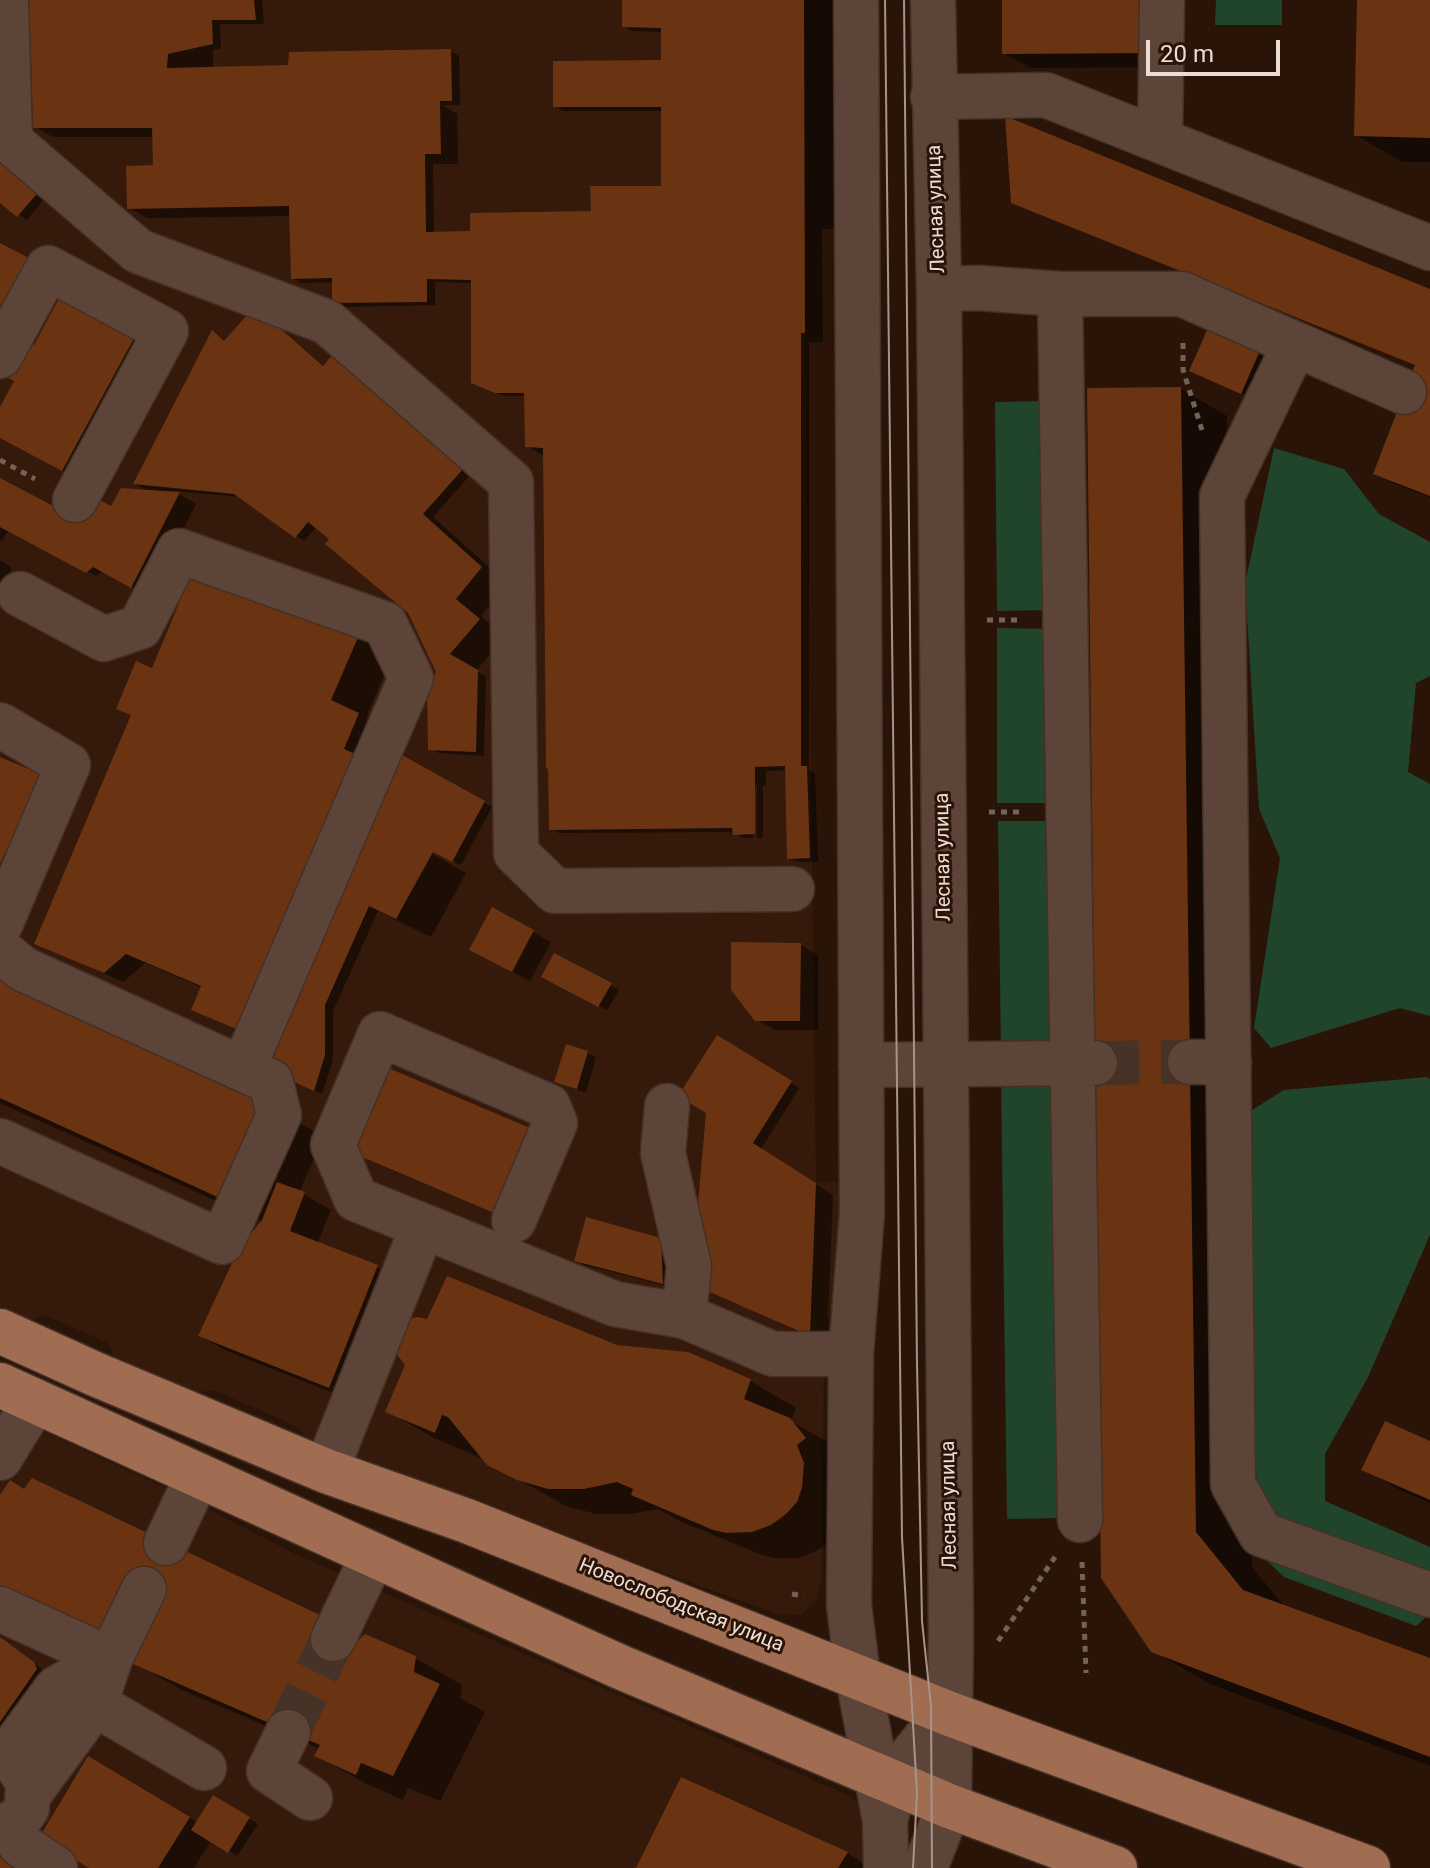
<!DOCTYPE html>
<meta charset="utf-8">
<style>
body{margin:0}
#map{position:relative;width:1430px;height:1868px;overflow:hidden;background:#2a1408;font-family:Roboto,sans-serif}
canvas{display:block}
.scale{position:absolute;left:1146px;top:40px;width:134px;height:36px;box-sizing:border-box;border:4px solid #ebdcd4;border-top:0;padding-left:10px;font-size:24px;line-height:28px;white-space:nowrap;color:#ebdcd4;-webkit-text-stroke:6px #2a1408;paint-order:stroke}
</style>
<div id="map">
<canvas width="1430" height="1868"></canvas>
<div class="scale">20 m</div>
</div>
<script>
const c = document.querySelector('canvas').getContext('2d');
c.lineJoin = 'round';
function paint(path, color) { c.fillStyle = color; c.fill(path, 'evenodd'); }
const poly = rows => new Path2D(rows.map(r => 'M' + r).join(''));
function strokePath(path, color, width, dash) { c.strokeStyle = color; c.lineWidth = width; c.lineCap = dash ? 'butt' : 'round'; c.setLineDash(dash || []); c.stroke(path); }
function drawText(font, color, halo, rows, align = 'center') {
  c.font = font + ' Roboto,sans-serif'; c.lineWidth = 6; c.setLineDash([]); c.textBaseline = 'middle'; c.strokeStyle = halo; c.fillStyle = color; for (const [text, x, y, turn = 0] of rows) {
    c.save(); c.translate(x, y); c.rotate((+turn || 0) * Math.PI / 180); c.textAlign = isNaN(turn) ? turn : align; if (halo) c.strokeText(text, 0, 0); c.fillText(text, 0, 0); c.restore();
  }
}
paint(poly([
 [0,0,804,0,805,333,816,1182,844,1182,844,1248,824,1340,822,1579,816,1599,801,1615,777,1614,310,1444,300,1428,214,1390,195,1393,114,1357,108,1343,45,1315,30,1320,0,1307],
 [0,1411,187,1498,293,1553,850,1796,861,1806,869,1849,859,1868,0,1868]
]), '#35190a');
paint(poly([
 [1216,0,1282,0,1282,25,1215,25],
 [1047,401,1050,610,997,611,995,402],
 [1274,448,1344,469,1379,514,1430,542,1430,676,1416,683,1408,772,1430,784,1430,1016,1400,1008,1271,1048,1254,1028,1280,858,1259,809,1245,584],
 [997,628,1051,629,1051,803,997,803],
 [998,821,1053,821,1056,1054,1001,1055],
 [1056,1075,1062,1518,1007,1519,1001,1076],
 [1427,1077,1430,1079,1430,1235,1368,1377,1325,1454,1325,1501,1430,1547,1430,1614,1416,1626,1284,1577,1257,1551,1258,1497,1245,1341,1249,1112,1284,1090]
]), '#21452b');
paint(poly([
 [29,0,262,0,264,24,220,24,221,48,213,50,213,69,288,67,450,51,459,56,460,105,442,105,457,114,458,164,433,164,434,234,470,233,599,214,663,188,663,111,563,111,555,106,663,63,663,32,632,31,624,26,624,0,838,0,839,229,822,229,823,342,809,342,809,770,815,773,818,862,797,862,789,858,787,770,766,771,766,785,763,785,763,838,757,838,757,785,753,785,753,838,743,838,735,832,559,833,551,828,546,457,527,446,526,396,505,396,481,387,473,283,435,282,435,305,343,307,334,302,334,282,301,283,293,278,291,216,147,218,129,208,155,167,154,137,53,137,35,127],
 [1004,0,1177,67,1031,68,1004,53],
 [1359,0,1430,0,1430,162,1402,162,1356,135],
 [0,154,48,194,27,220,0,200],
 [0,245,31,346,35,348,64,293,171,352,97,489,0,437,0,411,16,381],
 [1430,291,1430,497,1393,483,1375,473,1417,365],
 [263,313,325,367,471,474,433,517,507,583,481,616,505,636,476,671,486,676,484,756,439,753,430,748,440,672,409,612,317,526,304,541,242,497,174,491,196,504,149,596,103,571,96,576,9,530,2,541,0,540,0,481,83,524,150,492,135,484,212,333,226,342],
 [1212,324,1270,350,1250,397,1200,375],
 [1181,389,1227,416,1235,1066,1246,1072,1252,1567,1286,1608,1430,1660,1430,1766,1210,1684,1153,1651],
 [0,560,12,568,0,588],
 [358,637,392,656,366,718,393,734,239,1031,193,1009,203,988,145,963,123,982,37,943,133,716,118,708,153,670],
 [403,758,492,807,461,865,432,849,430,853,466,873,431,937,378,911,333,1011,333,1060,322,1094,281,1075],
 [0,759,42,777,0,886],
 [493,910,551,942,530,981,490,959],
 [801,945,818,955,818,1030,775,1030,756,1019],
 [555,956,619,990,607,1010,544,976],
 [0,983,267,1104,324,1137,299,1192,331,1210,317,1244,377,1267,404,1282,356,1402,227,1351,200,1336,263,1222,0,1103],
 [718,1037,799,1088,761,1149,833,1195,827,1345,705,1288],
 [567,1046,596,1057,586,1093,556,1081],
 [387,1069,513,1221,370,1161,352,1151],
 [587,1220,669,1245,671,1287,584,1265,576,1260],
 [616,1347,750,1381,796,1408,791,1421,836,1447,833,1540,818,1550,799,1558,775,1558,762,1555,680,1521,658,1509,631,1514,596,1514,566,1506,481,1458,434,1438,388,1411],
 [1430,1443,1430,1503,1398,1489,1364,1469],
 [25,1491,321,1617,361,1640,415,1658,462,1685,460,1698,485,1712,440,1801,408,1788,403,1800,363,1782,317,1755,320,1749,182,1690,135,1663,138,1657,89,1634,0,1498],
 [0,1639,45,1672,9,1726,0,1724],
 [116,1774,198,1823,214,1797,258,1824,237,1856,211,1840,194,1868,93,1868],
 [682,1780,847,1853,865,1864,862,1868,638,1868]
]), '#0007');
paint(poly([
 [28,0,254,0,256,20,212,20,213,44,168,54,167,68,288,65,289,52,451,49,452,101,440,101,441,154,425,154,426,232,470,231,470,213,591,211,590,186,661,186,661,107,553,107,553,61,661,60,661,28,622,27,622,0,804,0,805,333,801,333,801,766,807,766,810,858,787,859,785,766,755,767,755,834,733,835,732,828,549,830,548,769,546,768,543,448,525,447,524,393,495,393,471,383,471,280,427,279,427,302,332,303,332,278,291,279,289,206,127,209,126,166,153,165,152,128,33,128,31,60,27,60],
 [1002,0,1150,0,1151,53,1002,54],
 [1357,0,1430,0,1430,138,1354,136],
 [1005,116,1430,289,1430,496,1373,474,1415,365,1011,203],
 [0,154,41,189,17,217,0,203],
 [0,243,31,259,0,319],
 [63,291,138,331,62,471,0,438,0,407,14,381,8,378,27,342,34,345],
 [255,306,323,366,333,354,464,468,423,514,482,567,456,599,480,619,450,654,478,670,476,752,428,750,427,688,436,672,408,613,325,544,329,539,308,522,295,538,234,494,133,484,212,330,224,341],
 [1211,321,1263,344,1241,394,1189,371],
 [1181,387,1196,1532,1243,1590,1430,1658,1430,1757,1151,1652,1101,1578,1087,388],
 [0,478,82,521,94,497,111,506,121,488,180,492,131,588,93,567,86,573,0,527],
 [191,574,359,635,331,700,359,713,344,749,358,755,241,1031,191,1010,201,986,126,954,104,973,34,944,131,715,116,709,136,661,152,668],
 [402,755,485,801,452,862,433,852,396,919,369,906,325,1005,325,1055,314,1091,270,1071,293,994,368,817],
 [0,757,43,775,0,864],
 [492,907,534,930,512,972,469,950],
 [731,942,801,943,800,1021,755,1021,731,990],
 [554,953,612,983,598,1007,541,977],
 [0,980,268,1102,224,1200,0,1098],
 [717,1035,792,1081,753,1143,816,1183,810,1336,703,1289,697,1215,706,1113,678,1096],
 [566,1044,588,1051,577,1089,554,1082],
 [386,1067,530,1128,494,1213,350,1152],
 [277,1182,305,1192,290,1231,378,1265,329,1388,198,1336,239,1248,262,1220],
 [586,1217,661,1238,663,1284,574,1261],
 [447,1276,617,1345,688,1352,751,1379,744,1399,790,1418,806,1438,797,1445,804,1463,802,1488,797,1502,786,1514,771,1525,752,1532,727,1533,713,1530,631,1495,633,1489,617,1482,584,1489,548,1489,517,1480,487,1465,448,1417,442,1415,435,1433,385,1412,405,1365,395,1352,409,1319,417,1317,427,1319],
 [1385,1421,1430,1441,1430,1500,1361,1470],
 [32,1478,322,1616,313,1630,351,1647,365,1634,416,1656,414,1672,440,1684,393,1776,361,1763,356,1775,314,1756,320,1745,133,1664,164,1597,126,1581,99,1636,0,1600,0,1495,10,1480,24,1489],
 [0,1637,34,1662,37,1669,0,1722],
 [88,1756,190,1817,158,1868,89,1868,39,1838],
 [681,1777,848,1852,838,1868,636,1868],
 [213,1795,250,1817,228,1853,191,1830],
 [0,1853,22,1868,0,1868]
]), '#6a3413');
strokePath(poly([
 [1095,1063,1190,1062],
 [288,1732,333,1639]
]), '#473227', 44, [44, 22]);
const minor = poly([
 [6,0,10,141,138,251,327,322,511,482,516,853,555,891,792,889],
 [856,0,862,1213,851,1354,849,1605,858,1677,885,1821,886,1868],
 [933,97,1046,95,1430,248],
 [1160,140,1162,0],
 [939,289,979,288,1060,294,1182,294,1295,344,1222,496,1233,1484,1261,1534,1430,1595],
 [1060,294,1080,1520],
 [1295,344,1404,392],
 [0,356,48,268,166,331,75,500],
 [20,594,104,639,140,627,179,551,385,624,411,678,243,1069],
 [0,725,68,765,0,925],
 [0,950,23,969,271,1082,279,1115,222,1242,0,1141],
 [1190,1062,1229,1062],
 [861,1065,1095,1063],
 [667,1106,663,1153,689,1266,684,1316],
 [423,1226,356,1199,333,1145,380,1034,548,1106,555,1123,514,1220],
 [0,1458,35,1401],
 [326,1471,423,1226,615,1304,684,1316,773,1354,851,1354],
 [166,1543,198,1475],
 [144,1589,110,1659,95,1704,204,1768],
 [0,1609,110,1659],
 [333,1639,373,1556],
 [288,1732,269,1771,310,1798],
 [5,1759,57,1688,110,1659],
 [29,1794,95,1704],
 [886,1818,894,1782,907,1761,939,1722,950,1714],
 [7,1827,21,1845,55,1868],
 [0,1829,19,1819,27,1808,28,1783,19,1768],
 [925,1868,949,1806,951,1632,939,289,933,0]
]);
const major = poly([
 [0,1331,95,1374,326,1471,467,1521,950,1714,1368,1868],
 [0,1385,618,1666,949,1806,1115,1868]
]);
strokePath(minor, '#453025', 47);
strokePath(major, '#453025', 47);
strokePath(poly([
 [1183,343,1183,370,1202,430],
 [0,460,35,479],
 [987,620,1021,620],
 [989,812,1023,812],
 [1082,1562,1086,1673],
 [792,1594,804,1596],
 [998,1641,1055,1557]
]), '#756257', 5, [6, 6]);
strokePath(minor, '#5d4438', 44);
strokePath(major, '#a06d53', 44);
strokePath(poly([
 [885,0,902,1537,917,1793,913,1868],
 [904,0,917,1364,922,1621,931,1706,932,1868]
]), '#a6948b', 2);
drawText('20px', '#ebdcd4', '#2a1408', [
 ["Лесная улица",937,209,-92],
 ["Лесная улица",944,857,-91],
 ["Лесная улица",950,1505,-91],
 ["Новослободская улица",681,1606,22]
]);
</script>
